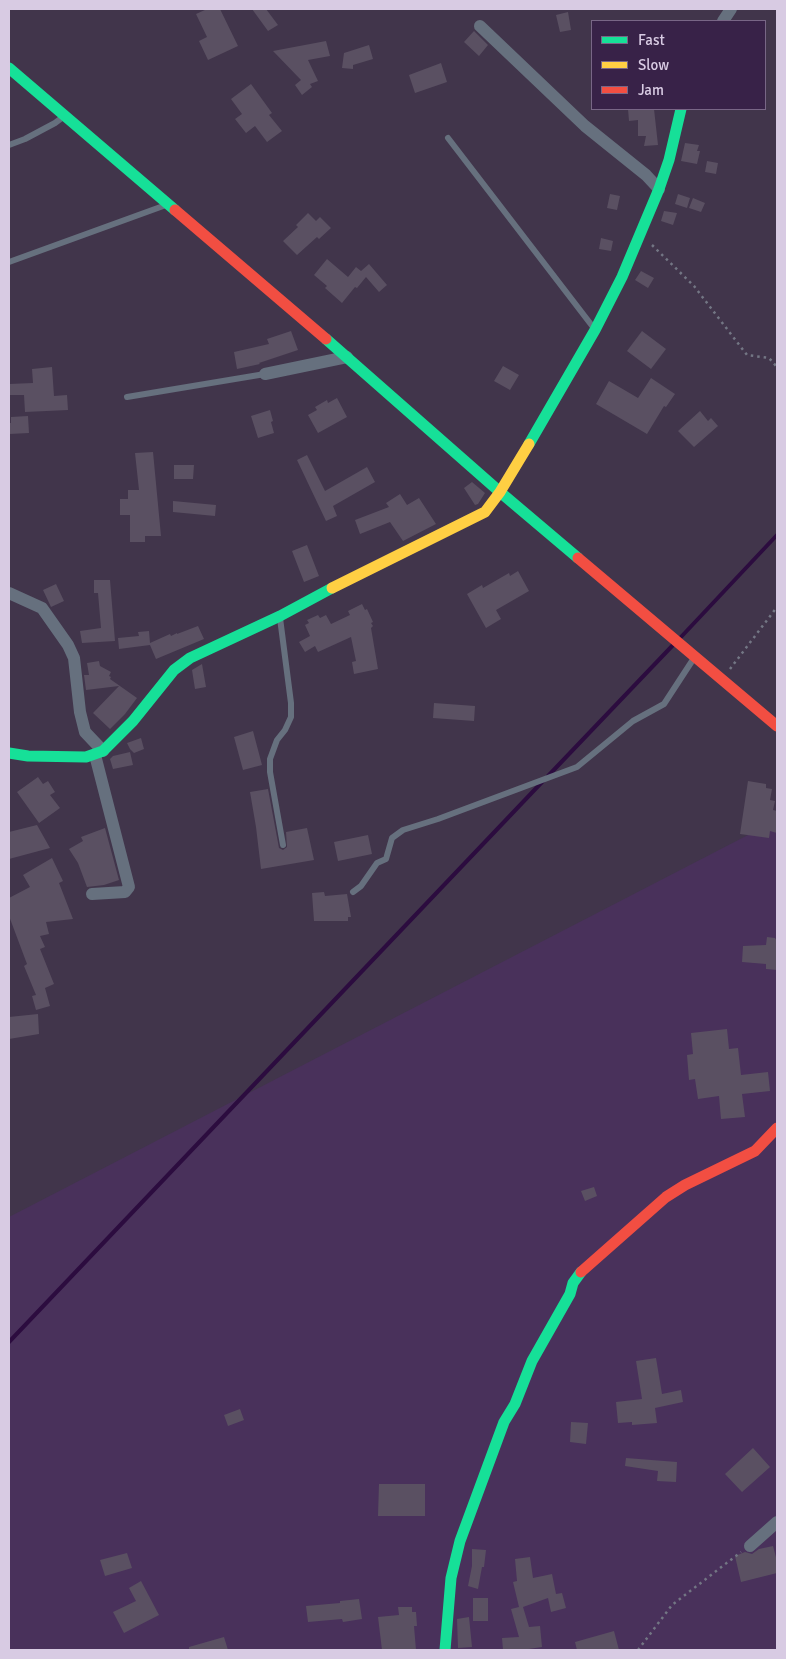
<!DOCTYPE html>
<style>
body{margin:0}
#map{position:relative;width:786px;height:1659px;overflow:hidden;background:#41354b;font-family:Signika,sans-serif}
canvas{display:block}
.frame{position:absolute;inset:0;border:10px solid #d8cbe3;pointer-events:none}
.legend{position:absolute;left:591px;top:20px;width:175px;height:90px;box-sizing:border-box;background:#382248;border:1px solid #786686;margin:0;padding:6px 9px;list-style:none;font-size:15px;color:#d8cbe3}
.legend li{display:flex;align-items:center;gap:10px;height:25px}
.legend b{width:25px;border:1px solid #786686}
</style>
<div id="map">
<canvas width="786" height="1659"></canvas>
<div class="frame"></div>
<ul class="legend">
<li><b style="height:6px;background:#16e098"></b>Fast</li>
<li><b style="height:6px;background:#ffcf43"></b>Slow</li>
<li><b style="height:6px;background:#f24e42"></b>Jam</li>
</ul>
</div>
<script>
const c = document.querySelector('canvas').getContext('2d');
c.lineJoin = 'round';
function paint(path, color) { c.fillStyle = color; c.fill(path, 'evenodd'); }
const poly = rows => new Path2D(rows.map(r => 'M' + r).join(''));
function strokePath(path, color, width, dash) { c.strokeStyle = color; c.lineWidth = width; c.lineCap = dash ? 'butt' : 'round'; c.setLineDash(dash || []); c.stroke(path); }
paint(poly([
 [777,820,777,1650,9,1650,9,1217]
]), '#49315b');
strokePath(poly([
 [681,637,777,535],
 [548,776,674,644],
 [9,1342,543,781]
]), '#2c0c3f', 4);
paint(poly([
 [207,9,220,9,238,46,208,60,199,41,207,37,196,14],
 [252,9,266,9,278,25,268,31],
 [568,12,571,30,560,32,556,15],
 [474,31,488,45,479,56,464,42],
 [326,41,330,56,308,60,318,81,310,84,312,87,302,95,295,85,301,80,273,51],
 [369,45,373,59,353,65,353,69,342,68,344,53],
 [441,63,447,82,415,93,409,75],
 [251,84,272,113,269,115,282,131,267,142,255,126,246,133,235,119,242,114,231,99],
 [628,109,654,109,658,145,644,146,646,136,638,136,638,120,629,121],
 [685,143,699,145,697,151,700,151,697,164,681,161],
 [707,161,718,163,716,174,705,172],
 [610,194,620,196,617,210,607,208],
 [678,194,690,198,687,208,675,204],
 [693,198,705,203,701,212,689,208],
 [664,211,677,213,673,225,661,221],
 [308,213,316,221,320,217,331,228,319,239,317,237,297,255,283,241,298,227,296,225],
 [601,238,613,241,611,251,599,249],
 [327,259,348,277,356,267,361,271,369,264,387,285,379,292,366,277,357,288,355,287,342,303,325,288,327,286,314,275],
 [641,271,654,278,648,288,635,280],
 [291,331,298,350,259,363,260,364,237,369,234,352,269,344,267,339],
 [642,331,666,349,651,369,627,351],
 [503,366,519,375,510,390,494,381],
 [52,367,54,396,67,395,68,410,25,412,24,395,9,395,9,384,33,383,32,369],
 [651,378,675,394,666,407,664,406,647,434,596,404,609,381,638,398],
 [337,398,347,417,318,433,308,415,317,410,315,407,327,400,328,403],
 [270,410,273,421,271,422,274,433,258,438,251,416],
 [700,411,708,421,711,418,718,426,694,447,678,431],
 [28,416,29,433,9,434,9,423,11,423,11,417],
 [153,452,161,536,145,536,145,542,130,542,130,515,120,515,120,499,128,499,128,490,139,490,135,453],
 [307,455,325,491,367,467,375,482,333,506,337,516,326,521,297,460],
 [174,465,194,465,193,479,174,479],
 [472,482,485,493,478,504,475,505,464,488],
 [400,494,407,505,419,498,436,524,403,541,390,522,360,534,355,520,389,507,386,503],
 [173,501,216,505,215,516,173,512],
 [307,545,319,576,304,582,292,551],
 [518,571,529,591,496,610,501,619,486,628,467,594,482,585,483,588,509,573,510,576],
 [94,580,110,580,115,641,82,643,80,631,101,628,98,593,94,593],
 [56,584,64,601,51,607,43,590],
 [362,604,365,610,367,609,373,622,371,623,373,626,371,628,378,669,354,674,352,662,356,661,351,637,318,652,315,646,305,652,299,642,310,636,305,625,309,623,307,620,318,615,320,618,326,615,331,624,350,615,348,611],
 [198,626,204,639,156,659,150,645,119,649,118,638,139,636,138,632,149,631,150,643,170,634,171,636,177,633,177,634],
 [99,661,100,666,111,672,109,676,111,677,110,679,137,698,125,714,110,729,93,713,119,686,86,690,84,675,89,675,87,663],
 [202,664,206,687,195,689,192,670],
 [434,703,475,706,474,721,433,718],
 [253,731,262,765,243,770,234,737],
 [141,738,144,749,134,753,130,749,127,743],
 [130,752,133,765,113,769,110,759,113,756],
 [38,777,43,784,48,781,55,792,50,795,60,808,39,823,17,792],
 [748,781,766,784,766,788,772,789,770,800,775,801,773,810,777,811,777,833,770,831,769,838,740,834],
 [268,789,279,848,283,850,287,847,286,832,307,828,314,860,261,869,256,827,250,792],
 [37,825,50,848,9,859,9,832],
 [105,828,119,880,104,885,87,887,78,863,69,849,83,841,81,837],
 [368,835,372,854,338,861,334,842],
 [52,858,63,881,59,883,73,919,46,922,49,934,40,936,45,947,40,949,54,984,45,988,50,1006,36,1010,32,996,36,995,24,966,27,964,9,916,9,898,30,887,23,875],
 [324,892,325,896,347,894,351,917,348,917,348,921,314,921,312,893],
 [767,937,775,938,777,941,777,970,766,969,766,964,742,962,743,946,766,945],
 [38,1014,39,1034,9,1039,9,1017],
 [727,1029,729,1049,738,1048,741,1075,768,1072,770,1091,742,1094,745,1117,721,1119,719,1096,698,1099,695,1079,689,1080,687,1055,693,1054,691,1033],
 [594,1187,597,1196,585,1201,581,1191],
 [656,1358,662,1394,681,1390,683,1402,655,1408,657,1423,632,1425,632,1422,618,1423,616,1402,642,1399,636,1361],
 [240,1409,244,1420,228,1426,224,1415],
 [571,1422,588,1423,586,1444,570,1442],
 [753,1448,770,1467,742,1492,725,1474],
 [626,1458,677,1462,676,1482,657,1481,658,1471,625,1466],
 [379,1484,425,1484,425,1516,378,1516],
 [773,1546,777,1561,777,1573,741,1582,735,1556,745,1552,752,1554,759,1549],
 [472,1549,486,1550,484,1567,482,1567,478,1589,468,1586,472,1566],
 [127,1553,132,1568,105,1576,100,1560],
 [530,1557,533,1578,552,1574,556,1594,562,1593,566,1608,551,1612,548,1598,523,1607,529,1627,540,1626,542,1647,522,1650,503,1650,502,1638,519,1637,511,1609,519,1607,513,1582,517,1581,515,1559],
 [141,1581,159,1615,124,1633,113,1612,136,1601,129,1588],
 [473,1598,488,1598,488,1621,473,1621],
 [359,1599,362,1619,343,1622,342,1619,308,1622,306,1606,340,1603,340,1601],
 [398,1607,412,1607,412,1612,416,1612,417,1626,414,1626,416,1650,382,1650,378,1617,399,1615],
 [469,1617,472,1647,458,1648,457,1619],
 [614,1631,619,1650,577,1650,575,1642],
 [224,1637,228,1650,189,1650,189,1647]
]), '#5a5062');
strokePath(poly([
 [652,245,694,286,747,355,769,358,777,367],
 [730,669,777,607],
 [638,1650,672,1605,741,1552]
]), '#737684', 2.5, [2.5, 4]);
strokePath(poly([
 [448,138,593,327],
 [9,145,25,139,55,123,63,117],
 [9,262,166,205],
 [127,397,265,374],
 [280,618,291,703,291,717,285,730,277,740,270,759,270,772,283,845],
 [353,892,361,886,377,863,386,859,392,838,403,830,438,819,577,767,633,721,664,704,694,658]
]), '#66707e', 6);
strokePath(poly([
 [723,21,731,9],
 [480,26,585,126,646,175,659,189],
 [265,374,347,357],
 [9,593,42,608,68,645,74,658,80,712,85,732,103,751],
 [92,894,125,892,129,887,95,755],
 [750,1546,777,1522]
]), '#66707e', 12);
strokePath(poly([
 [9,68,175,210],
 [326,339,500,492,578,558],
 [529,444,595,330,622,277,659,189,669,160,681,109],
 [9,753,28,756,86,757,103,751,133,721,174,670,190,658,280,616,332,588],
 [445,1650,451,1578,460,1541,504,1422,515,1404,532,1361,570,1294,573,1283,581,1272]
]), '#16e098', 11);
strokePath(poly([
 [332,588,485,512,500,492,529,444]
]), '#ffcf43', 11);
strokePath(poly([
 [175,210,326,339],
 [578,558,777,726],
 [581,1272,666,1197,685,1185,755,1151,777,1128]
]), '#f24e42', 11);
</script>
